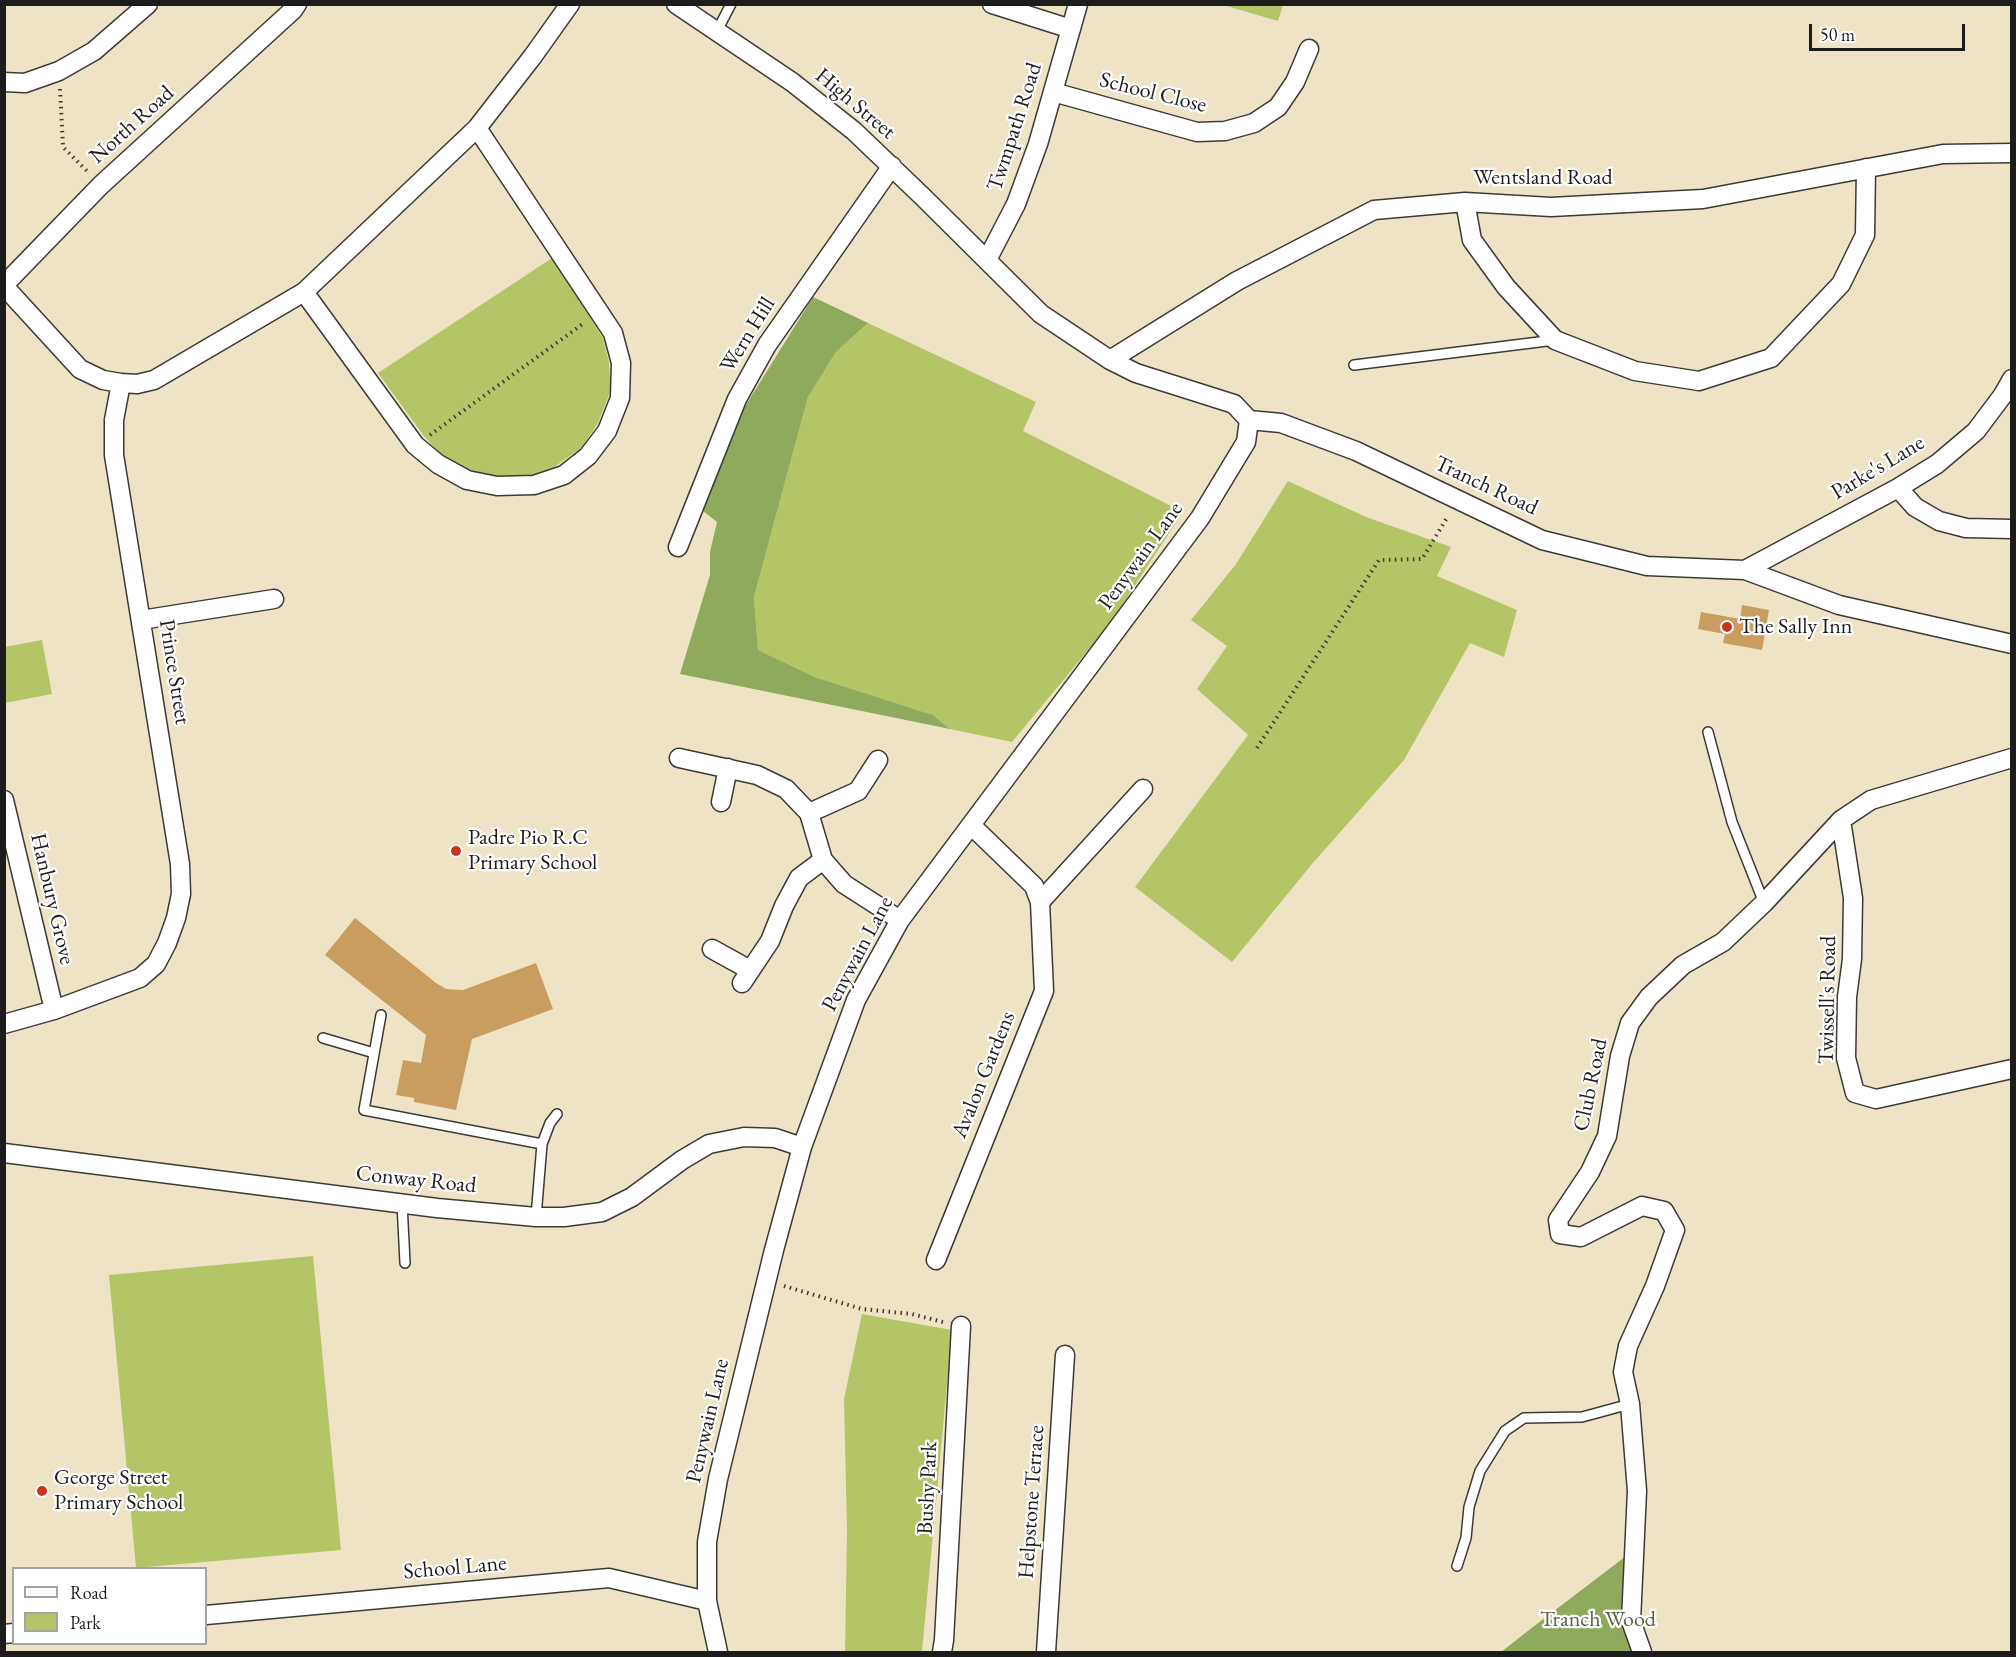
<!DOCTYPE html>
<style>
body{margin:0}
#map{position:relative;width:2016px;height:1657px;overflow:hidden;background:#efe3c6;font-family:"EB Garamond",serif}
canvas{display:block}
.frame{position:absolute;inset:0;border:6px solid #1c1c1c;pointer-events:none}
.legend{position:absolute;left:12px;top:1567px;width:195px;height:78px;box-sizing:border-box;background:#fff;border:2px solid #a4a4a4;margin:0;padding:8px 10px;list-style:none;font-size:18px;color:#1c1c1c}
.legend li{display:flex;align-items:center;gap:12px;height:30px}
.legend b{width:30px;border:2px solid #a4a4a4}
.scale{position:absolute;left:1809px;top:24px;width:156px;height:27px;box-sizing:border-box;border:3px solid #1c1c1c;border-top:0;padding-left:8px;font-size:18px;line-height:21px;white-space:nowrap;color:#1c1c1c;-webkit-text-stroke:4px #fff;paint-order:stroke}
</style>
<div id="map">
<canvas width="2016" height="1657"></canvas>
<div class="frame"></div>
<ul class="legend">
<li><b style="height:8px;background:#fff"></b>Road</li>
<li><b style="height:16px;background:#b4c568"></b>Park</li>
</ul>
<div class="scale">50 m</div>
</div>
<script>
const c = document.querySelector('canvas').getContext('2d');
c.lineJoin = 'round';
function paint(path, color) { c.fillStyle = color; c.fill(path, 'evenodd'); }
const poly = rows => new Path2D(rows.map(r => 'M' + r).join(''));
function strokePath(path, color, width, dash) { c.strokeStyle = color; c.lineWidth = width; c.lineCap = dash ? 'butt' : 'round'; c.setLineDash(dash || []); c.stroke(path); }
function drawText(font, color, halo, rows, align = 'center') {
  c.font = font + ' "EB Garamond",serif'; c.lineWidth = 4.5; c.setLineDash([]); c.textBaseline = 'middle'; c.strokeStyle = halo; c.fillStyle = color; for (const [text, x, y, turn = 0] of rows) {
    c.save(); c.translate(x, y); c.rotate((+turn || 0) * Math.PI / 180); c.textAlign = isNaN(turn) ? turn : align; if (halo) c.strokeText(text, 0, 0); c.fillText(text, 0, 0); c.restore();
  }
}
paint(poly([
 [1223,5,1283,5,1278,21],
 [552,258,603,338,609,363,611,390,598,423,582,447,553,468,522,478,496,481,445,459,424,436,378,373],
 [868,323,1036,402,1023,431,1183,512,1109,625,1012,742,950,729,933,715,815,677,758,650,754,597,808,397,836,352],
 [1288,481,1366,517,1451,547,1437,576,1517,610,1504,657,1470,643,1404,760,1312,864,1232,962,1135,887,1248,735,1197,689,1227,646,1191,620,1236,564],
 [42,640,52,694,5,703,5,647],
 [313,1256,341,1550,136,1568,109,1275],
 [862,1314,952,1330,922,1652,845,1652,847,1531,844,1399]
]), '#b4c568');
paint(poly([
 [813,297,868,323,836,352,808,397,754,597,758,650,815,677,933,715,950,729,680,674,710,575,710,552,717,522,702,510,744,408],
 [1634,1550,1642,1652,1501,1652,1529,1630]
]), '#8faa5c');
paint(poly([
 [1742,605,1769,610,1762,650,1723,643,1725,634,1698,629,1701,612,1740,619],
 [355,918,436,983,446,989,463,990,536,963,553,1009,472,1039,456,1110,414,1102,414,1098,396,1095,403,1060,421,1063,426,1035,325,955]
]), '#c99d5f');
const service = poly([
 [717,31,731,4],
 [1354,365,1555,340],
 [1708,732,1732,822,1764,903],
 [381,1015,364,1110,542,1144],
 [323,1038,374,1053],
 [402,1203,405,1263],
 [536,1217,542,1144,550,1123,557,1114],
 [1457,1566,1466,1538,1469,1507,1480,1471,1505,1431,1524,1418,1582,1417,1630,1404]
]);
const minor = poly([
 [676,4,792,82,854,131,922,196,1041,314,1110,360,1136,373,1234,404,1249,420,1281,423,1356,451,1542,540,1647,566,1745,570,1839,605,2012,644],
 [992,4,1071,29],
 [4,82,25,83,59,71,94,51,148,4],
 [1053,92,1197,132,1225,131,1254,123,1278,107,1295,82,1309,49],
 [1465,202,1472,240,1506,287,1555,340,1635,371,1699,381,1771,358,1841,284,1865,235,1866,168],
 [987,260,1016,204,1038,144,1078,4],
 [4,285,101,185,293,10,297,4],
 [4,286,80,369,103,380,121,383,137,384,154,380,304,292,477,128,533,56,570,4],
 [304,292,415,445,438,464,467,480,497,486,534,485,564,475,588,456,607,431,620,398,621,363,613,333,477,128],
 [1110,360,1237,281,1374,210,1465,202,1551,207,1703,199,1943,154,2012,153],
 [1898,488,1915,507,1939,521,1966,528,2012,529],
 [678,547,737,399,767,345,892,166],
 [1745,570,1898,488,1937,464,1976,431,2003,395,2012,379],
 [141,620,274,599],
 [679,758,757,775,786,789,809,813,823,860,844,884,900,920],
 [4,800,54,1010],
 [721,802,728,768],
 [809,813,858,791,878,760],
 [1841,820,1853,898,1852,959,1847,997,1846,1058,1855,1093,1876,1099,2012,1069],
 [1040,902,1143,789],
 [712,949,750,970],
 [742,983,770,941,784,906,799,878,823,860],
 [4,1024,54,1010,140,978,156,964,167,943,176,918,181,894,180,864,114,455,114,420,121,383],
 [4,1153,437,1208,536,1217,564,1217,602,1212,632,1197,682,1160,709,1144,744,1137,775,1138,802,1147],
 [936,1260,1044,991,1040,902,1034,886,971,825],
 [206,1615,609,1578,707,1601],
 [4,1634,14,1633],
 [718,1652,707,1601,707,1542,718,1479,774,1250,802,1147,856,1000,900,920,1200,518,1246,442,1249,420],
 [942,1652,944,1640,961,1326],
 [1046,1652,1065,1355],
 [1642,1652,1631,1621,1637,1491,1630,1404,1623,1372,1628,1346,1655,1286,1675,1230,1664,1211,1642,1206,1581,1237,1560,1234,1558,1220,1590,1172,1607,1136,1620,1056,1630,1023,1649,997,1683,965,1723,942,1764,903,1841,820,1871,800,2012,758]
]);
strokePath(service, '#3c3a36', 12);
strokePath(minor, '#3c3a36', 21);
strokePath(poly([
 [60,89,63,147,89,173],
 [430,435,584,323],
 [1257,748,1379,560,1422,559,1448,516],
 [784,1286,862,1309,912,1314,943,1322]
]), '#3c3a36', 4, [1.5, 4.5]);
strokePath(service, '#fff', 9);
strokePath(minor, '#fff', 18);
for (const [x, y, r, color] of [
 [1727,627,6,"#c8321e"],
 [456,851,6,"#c8321e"],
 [42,1491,6,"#c8321e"]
]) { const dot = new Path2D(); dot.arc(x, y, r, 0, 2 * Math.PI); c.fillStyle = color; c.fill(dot); strokePath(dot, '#fff', 2); }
drawText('22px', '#1c1c1c', '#fff', [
 ["School Close",1153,93,14],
 ["High Street",855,104,40],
 ["North Road",132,125,-42],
 ["Twmpath Road",1015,127,-72],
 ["Wentsland Road",1543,178],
 ["Wern Hill",748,335,-58],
 ["Parke's Lane",1878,468,-31],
 ["Tranch Road",1486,486,25],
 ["Penywain Lane",1141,556,-54],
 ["Prince Street",174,672,81],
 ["Hanbury Grove",52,899,77],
 ["Penywain Lane",858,954,-62],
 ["Twissell's Road",1828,1000,-89],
 ["Avalon Gardens",984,1075,-68],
 ["Club Road",1591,1085,-78],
 ["Conway Road",416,1180,6],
 ["Penywain Lane",708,1421,-77],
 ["Bushy Park",928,1488,-87],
 ["Helpstone Terrace",1032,1502,-86],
 ["School Lane",455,1568,-5]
]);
drawText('22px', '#1c1c1c', '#fff', [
 ["The Sally Inn",1739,627],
 ["Padre Pio R.C",468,838],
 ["Primary School",468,863],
 ["George Street",54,1478],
 ["Primary School",54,1503]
], 'left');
drawText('22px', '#59603a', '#fff', [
 ["Tranch Wood",1598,1620]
]);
</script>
